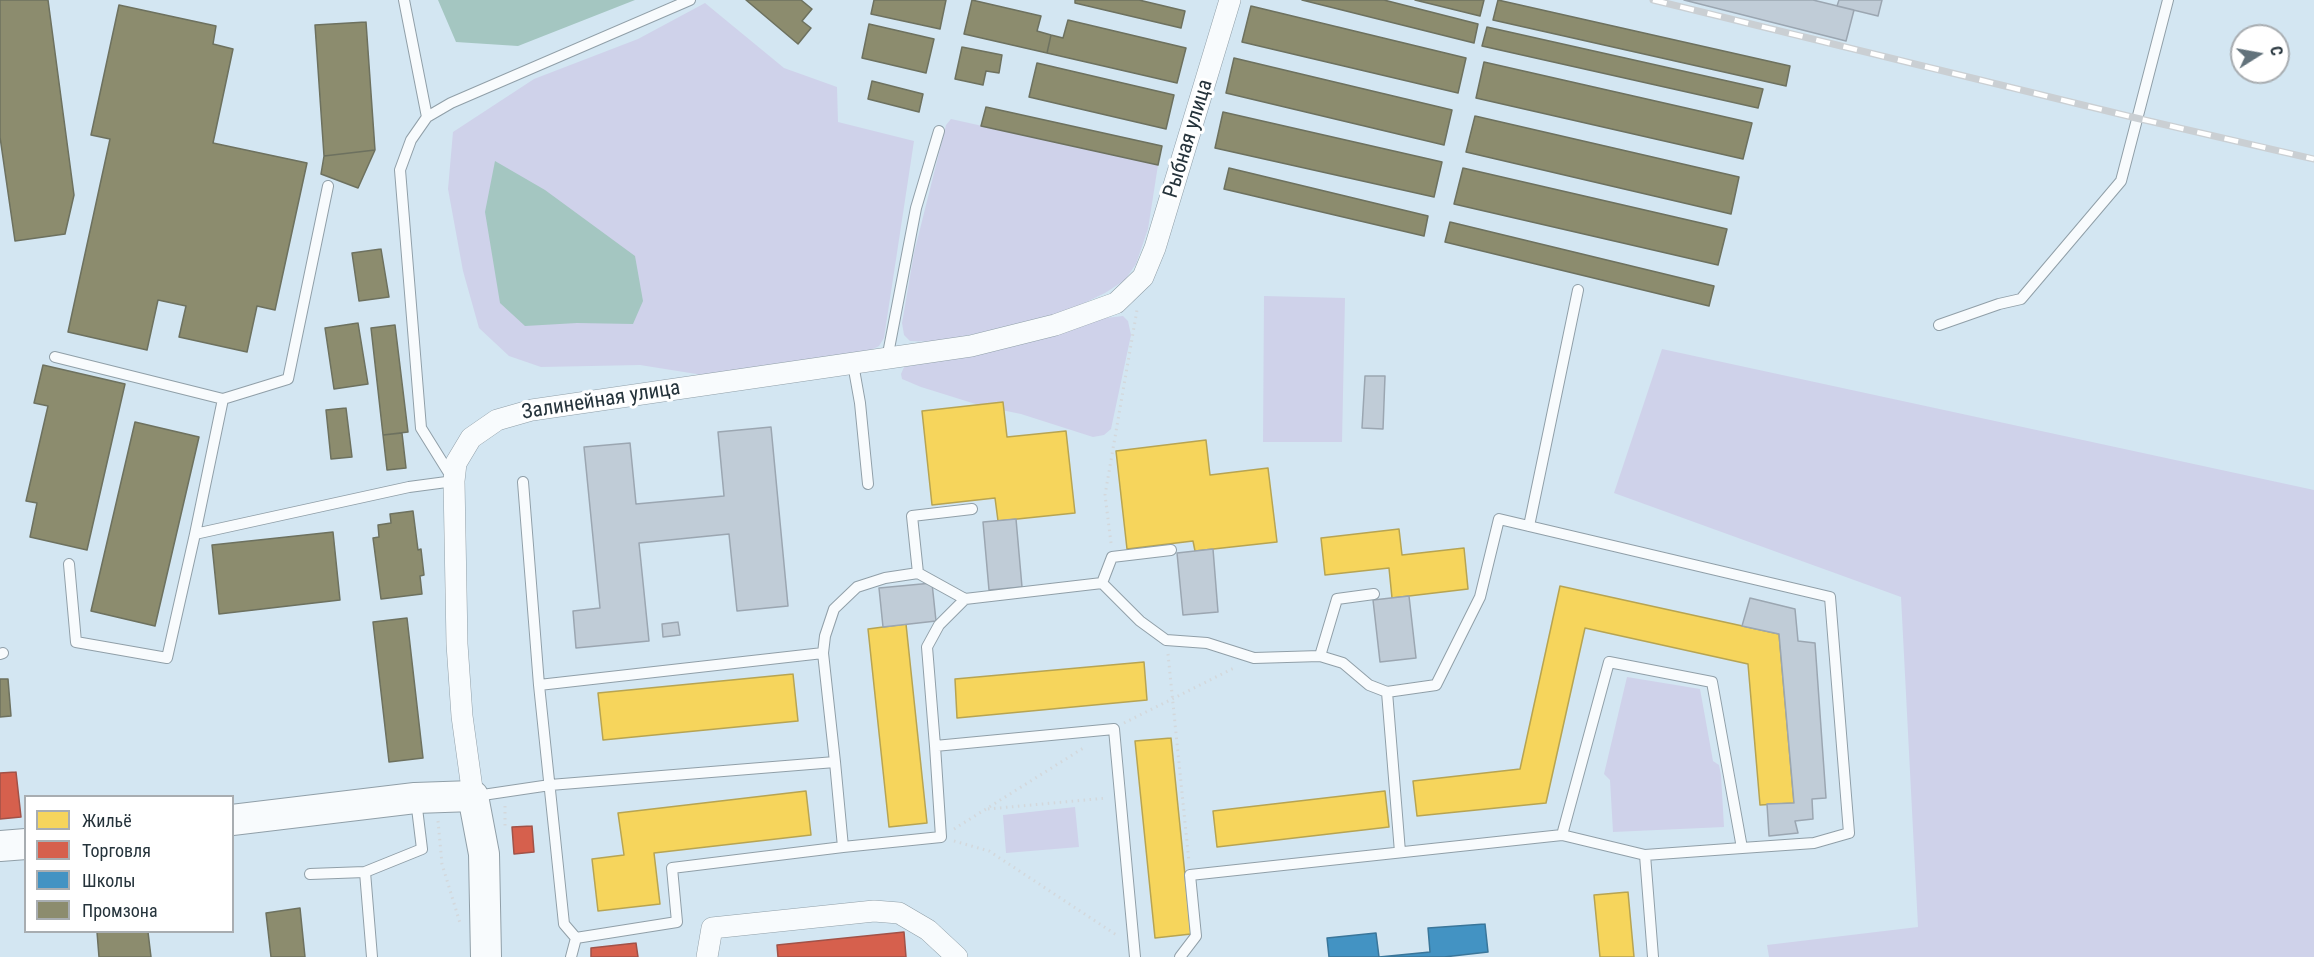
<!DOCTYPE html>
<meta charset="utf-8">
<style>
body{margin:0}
#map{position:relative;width:2314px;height:957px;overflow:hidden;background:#d3e6f2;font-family:"Roboto Condensed",sans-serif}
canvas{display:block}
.legend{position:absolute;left:24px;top:795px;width:210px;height:138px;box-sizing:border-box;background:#fff;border:2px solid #a8adb1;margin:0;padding:8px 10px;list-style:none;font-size:18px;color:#25333b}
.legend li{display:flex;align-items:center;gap:12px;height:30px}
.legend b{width:30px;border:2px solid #a8adb1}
.north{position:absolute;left:2230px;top:24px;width:60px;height:60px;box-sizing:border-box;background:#fff;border:2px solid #a8adb1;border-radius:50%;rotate:79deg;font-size:16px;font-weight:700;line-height:24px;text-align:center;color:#25333b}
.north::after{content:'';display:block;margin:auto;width:21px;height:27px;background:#62727b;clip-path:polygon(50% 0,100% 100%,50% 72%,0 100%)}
</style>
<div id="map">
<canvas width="2314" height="957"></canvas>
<ul class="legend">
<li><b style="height:16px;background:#f6d55c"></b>Жильё</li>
<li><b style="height:16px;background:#d6604d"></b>Торговля</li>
<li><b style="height:16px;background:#4393c3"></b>Школы</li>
<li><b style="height:16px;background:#8c8c6e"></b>Промзона</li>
</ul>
<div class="north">С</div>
</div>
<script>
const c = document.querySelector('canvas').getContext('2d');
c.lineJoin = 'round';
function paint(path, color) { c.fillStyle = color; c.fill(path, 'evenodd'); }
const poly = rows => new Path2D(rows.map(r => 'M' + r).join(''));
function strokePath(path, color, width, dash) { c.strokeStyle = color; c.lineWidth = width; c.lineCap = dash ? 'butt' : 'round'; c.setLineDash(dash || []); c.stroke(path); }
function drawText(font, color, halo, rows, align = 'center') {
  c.font = font + ' "Roboto Condensed",sans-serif'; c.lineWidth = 6; c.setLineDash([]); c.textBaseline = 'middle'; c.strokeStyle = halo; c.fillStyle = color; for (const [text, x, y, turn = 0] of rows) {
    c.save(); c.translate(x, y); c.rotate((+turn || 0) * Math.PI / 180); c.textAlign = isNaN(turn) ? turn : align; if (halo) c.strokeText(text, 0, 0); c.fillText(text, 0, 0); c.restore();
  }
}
paint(poly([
 [705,3,784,68,837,87,838,122,914,141,884,338,879,346,873,349,786,367,709,376,640,365,541,367,509,356,479,328,463,271,448,189,453,132,534,79,638,39],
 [951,119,1158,165,1148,229,1136,264,1125,280,1105,293,1076,307,1036,321,936,342,910,341,904,335,902,323,914,253,946,125],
 [1264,296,1345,298,1342,442,1263,442],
 [1123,316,1128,321,1131,335,1111,429,1104,435,1093,437,1021,414,982,406,921,387,902,379,901,374,904,367,988,351,1097,319],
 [1662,349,2314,490,2314,957,1769,957,1767,945,1918,927,1901,597,1614,493],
 [1627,677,1700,689,1713,761,1719,765,1721,775,1724,827,1613,832,1610,780,1604,774],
 [1075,807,1079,847,1006,853,1003,815]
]), '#cfd2ea');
paint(poly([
 [438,0,635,0,518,46,456,42],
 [495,161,545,190,635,256,643,301,633,324,577,323,525,326,500,303,485,212]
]), '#a4c6c1');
const homes = poly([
 [1003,402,1007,437,1066,431,1075,513,998,521,995,498,932,505,922,411,1003,402],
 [1206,440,1210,475,1268,468,1277,542,1195,551,1193,541,1127,549,1116,451,1206,440],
 [1399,529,1402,555,1464,548,1468,589,1392,598,1389,568,1325,575,1321,538,1399,529],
 [1560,586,1779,634,1794,803,1760,805,1748,664,1585,628,1546,803,1417,816,1413,781,1520,769,1560,586],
 [906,624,927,823,889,827,868,629,906,624],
 [1144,662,1147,700,957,718,955,679,1144,662],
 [793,674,798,721,603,740,598,693,793,674],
 [1171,738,1191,934,1155,938,1135,741,1171,738],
 [806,791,811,835,654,853,660,904,598,911,592,859,624,855,618,813,806,791],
 [1385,791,1389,827,1217,847,1213,811,1385,791],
 [1628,892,1634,957,1600,957,1594,895,1628,892]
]);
paint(homes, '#f6d55c');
strokePath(homes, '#b7a452', 1.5);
const shops = poly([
 [16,772,21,817,0,819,0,773,16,772],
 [532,826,534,852,514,854,512,827,532,826],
 [904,932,906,957,778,957,777,945,904,932],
 [636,943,638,957,591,957,591,948,636,943]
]);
paint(shops, '#d6604d');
strokePath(shops, '#a15248', 1.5);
const schools = poly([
 [1485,924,1488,952,1444,957,1329,957,1327,938,1376,933,1379,957,1430,952,1428,928,1485,924]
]);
paint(schools, '#4393c3');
strokePath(schools, '#3a769a', 1.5);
const industry = poly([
 [0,0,48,0,74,195,65,234,15,241,0,137,0,0],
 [746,0,801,0,812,9,802,21,811,28,798,44,746,0],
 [874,0,946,0,940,29,871,14,874,0],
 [972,0,1041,16,1037,31,1051,35,1047,53,964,34,972,0],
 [1075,0,1139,0,1185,11,1181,28,1075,3,1075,0],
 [1302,0,1384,0,1478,24,1474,43,1302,0],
 [1415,0,1484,0,1480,16,1415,0],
 [1498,0,1790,66,1786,86,1493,20,1498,0],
 [119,5,216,26,213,44,233,49,213,143,307,163,275,310,257,306,247,352,179,337,186,306,158,300,147,350,68,332,110,139,91,135,119,5],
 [1251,6,1466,58,1458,93,1242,42,1251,6],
 [1068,20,1186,48,1177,83,1047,53,1051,35,1063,38,1068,20],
 [366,22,375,150,324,156,315,25,366,22],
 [869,24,934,39,926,73,862,58,869,24],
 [1487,27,1763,89,1758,108,1482,46,1487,27],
 [962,47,1002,55,999,73,986,71,983,85,955,79,962,47],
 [1234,58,1452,110,1444,145,1226,93,1234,58],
 [1484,62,1752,123,1743,159,1476,98,1484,62],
 [1037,63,1174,95,1166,129,1029,97,1037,63],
 [872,81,923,94,919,112,868,99,872,81],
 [986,107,1162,146,1158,165,981,126,986,107],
 [1223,112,1442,162,1434,197,1215,148,1223,112],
 [1475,116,1739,177,1731,214,1466,152,1475,116],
 [375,150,358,188,321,174,324,156,375,150],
 [1229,168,1428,216,1424,236,1224,189,1229,168],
 [1463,168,1727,229,1718,265,1454,204,1463,168],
 [1450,222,1714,286,1709,306,1445,242,1450,222],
 [381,249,389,297,359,301,352,253,381,249],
 [358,323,368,384,334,389,325,328,358,323],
 [395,325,408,432,383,435,371,328,395,325],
 [43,365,125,384,87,550,30,537,37,503,26,501,48,406,34,403,43,365],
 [346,408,352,457,331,459,326,410,346,408],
 [135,422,199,437,155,626,91,611,135,422],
 [402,433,406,468,387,470,383,435,402,433],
 [413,511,418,550,421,549,424,575,420,576,422,594,381,599,373,538,379,537,378,525,391,523,390,514,413,511],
 [333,532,340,600,219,614,212,545,333,532],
 [407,618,423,758,389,762,373,622,407,618],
 [0,679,8,679,11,716,0,717,0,679],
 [300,908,305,957,271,957,266,913,300,908],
 [97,932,148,932,151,957,99,957,97,932]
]);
paint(industry, '#8c8c6e');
strokePath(industry, '#6d715f', 1.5);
const building = poly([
 [1684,0,1813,0,1854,10,1846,41,1684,0],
 [1839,0,1882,0,1878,16,1837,6,1839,0],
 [1365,376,1385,376,1383,429,1362,428,1365,376],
 [771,427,788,606,737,611,729,534,639,543,649,641,576,648,573,611,600,608,584,447,630,443,636,504,724,496,718,432,771,427],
 [1016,519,1022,587,989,590,983,522,1016,519],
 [1213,549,1218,612,1183,615,1177,553,1213,549],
 [932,583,936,621,883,627,879,588,932,583],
 [1409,596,1416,658,1380,662,1373,600,1409,596],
 [1750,598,1795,609,1798,641,1815,643,1826,798,1812,799,1813,819,1795,821,1798,833,1769,836,1767,804,1794,803,1779,634,1742,626,1750,598],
 [678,622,680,635,663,637,662,624,678,622]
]);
paint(building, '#c0ccd7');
strokePath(building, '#9ba6b1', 1.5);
const service = poly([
 [404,0,427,117],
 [1939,325,1999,304,2021,299,2121,181,2168,0],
 [55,357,223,399,195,534,409,487,454,481,421,428,400,170,411,140,427,117,451,103,690,0],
 [887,359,916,208,939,131],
 [853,364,860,403,868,484],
 [223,399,288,379,328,186],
 [523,482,539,685,564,924,576,938,571,957],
 [1529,526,1578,290],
 [69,564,76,642,167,658,195,534],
 [918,573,912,516,972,509],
 [1102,583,1112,557,1171,550],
 [0,654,3,653],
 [1320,656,1337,599,1374,594],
 [539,685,823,653],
 [1387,692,1400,852],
 [935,746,927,647,939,625,965,599],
 [476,796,550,785,835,762,823,653,825,636,834,609,857,587,885,578,918,573,965,599,1102,583,1140,621,1166,640,1207,643,1254,658,1320,656,1343,663,1369,685,1387,692,1436,685,1480,597,1499,519,1830,597,1849,833,1814,843,1742,848],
 [1562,835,1609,662,1712,682,1742,848,1645,855],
 [843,847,941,837,935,746,1114,729,1135,957],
 [365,872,422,849,416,800],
 [310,874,365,872,372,957],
 [576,938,677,922,672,868,843,847,835,762],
 [1180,957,1196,936,1190,875,1562,835,1645,855,1653,957]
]);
const minor = poly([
 [473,796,462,716,457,644,454,481,456,463,471,438,497,420,532,410,971,346,1055,325,1116,303,1143,277,1155,248,1230,0],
 [707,957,712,928,874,911,899,913,928,930,957,957]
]);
const secondary = poly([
 [232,820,415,798,473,796,484,854,486,957],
 [0,846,26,844]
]);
strokePath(service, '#909fa8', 12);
strokePath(minor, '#909fa8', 22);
strokePath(secondary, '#909fa8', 32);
strokePath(poly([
 [1111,543,1105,495,1137,310],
 [1168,654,1189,862],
 [1124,723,1236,667],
 [505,806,505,829],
 [988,809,1107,798],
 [438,821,442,864,460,923],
 [954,829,1085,747],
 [954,841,989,851,1118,936]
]), '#d3d8dc', 3, [1.5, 4.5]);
strokePath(service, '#f8fbfd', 10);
strokePath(minor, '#f8fbfd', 21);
strokePath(secondary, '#f8fbfd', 30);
const rail = poly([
 [1653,0,2136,118,2314,159]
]);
strokePath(rail, '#cacfd3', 7);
strokePath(rail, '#fff', 4.5, [14]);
drawText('21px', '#25333b', '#fff', [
 ["Рыбная улица",1189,139,-73],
 ["Залинейная улица",601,401,-9]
]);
</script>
